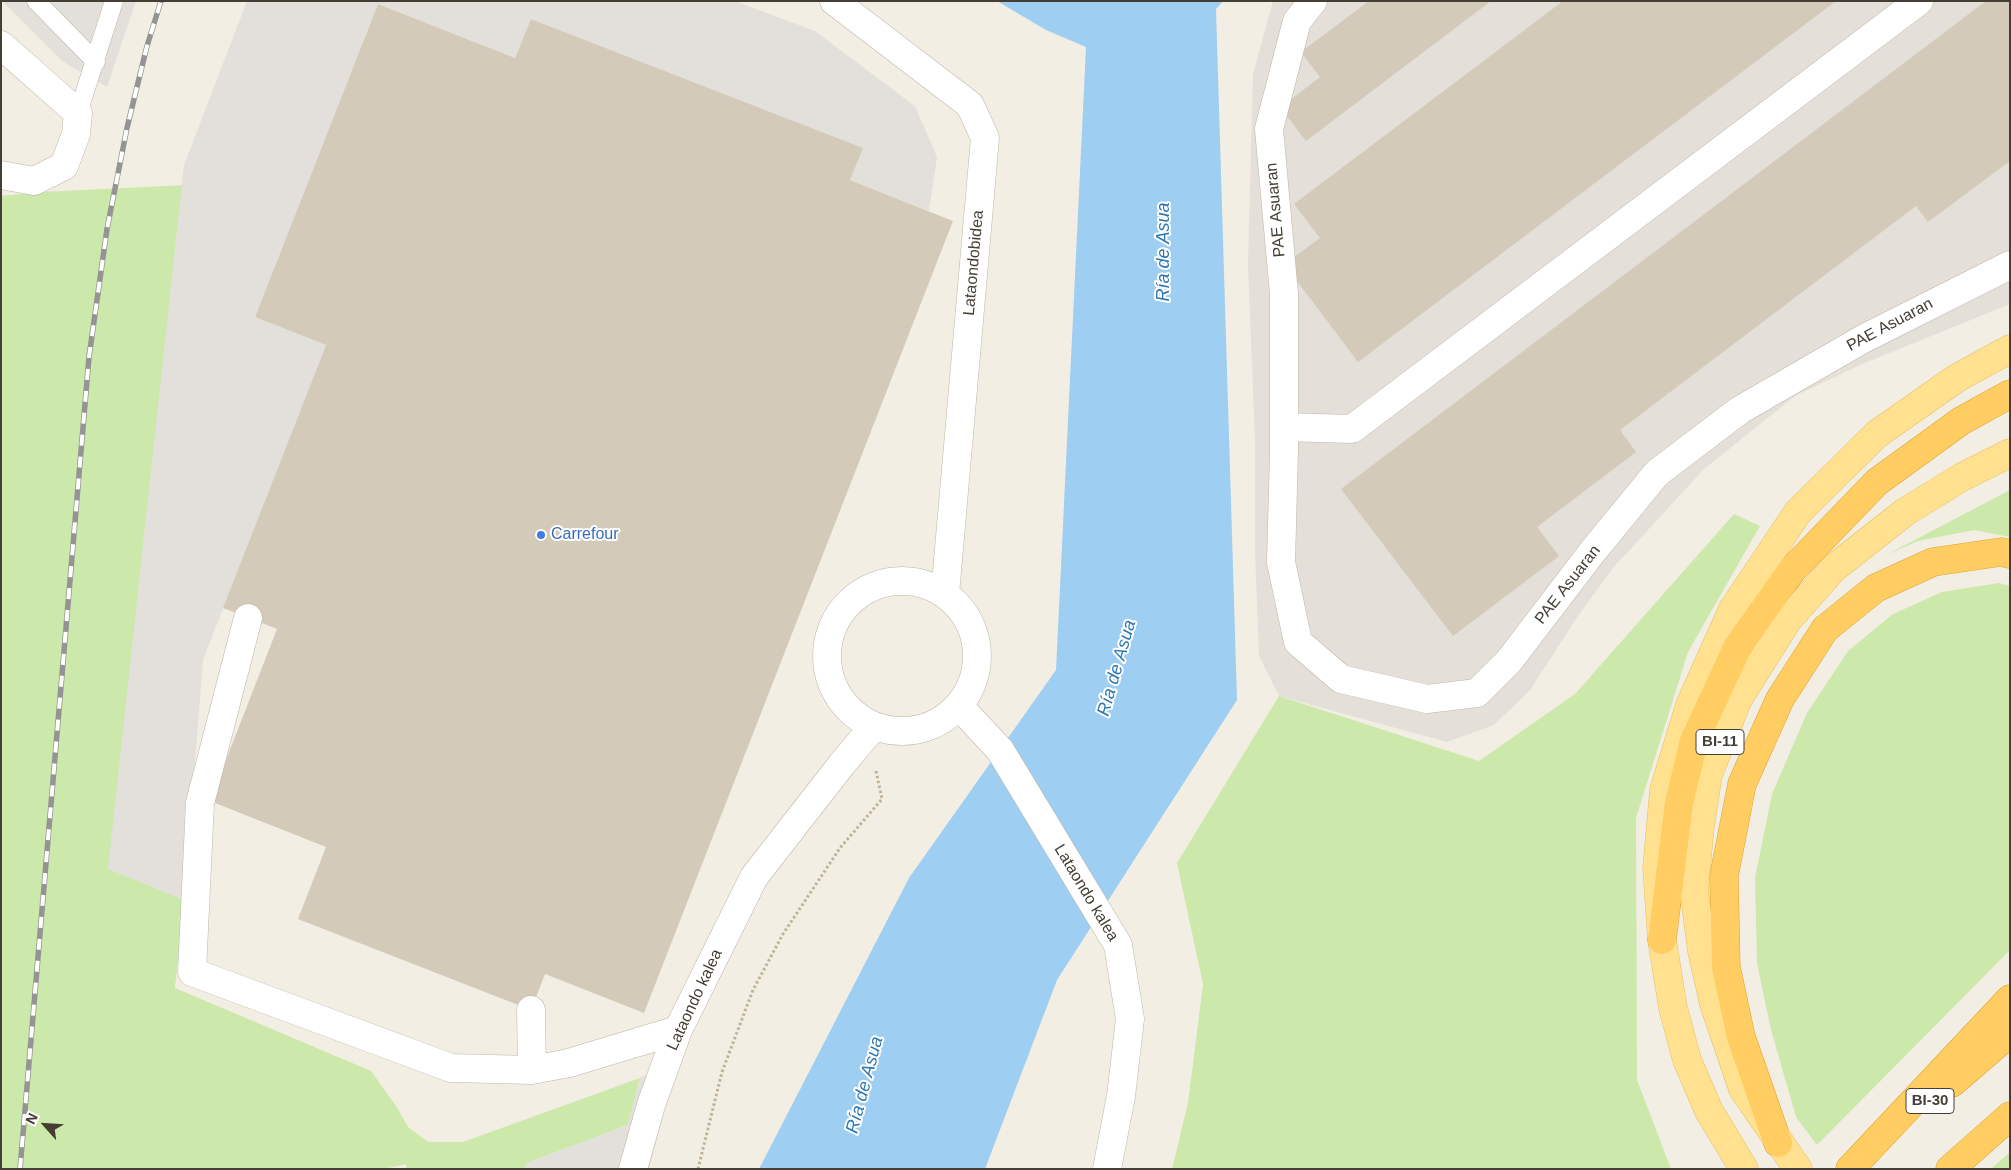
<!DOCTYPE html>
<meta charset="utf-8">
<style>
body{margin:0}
#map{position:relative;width:2011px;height:1170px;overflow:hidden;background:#f2eee4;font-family:Helvetica,sans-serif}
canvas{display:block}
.frame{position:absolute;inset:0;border:2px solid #443e34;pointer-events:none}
.north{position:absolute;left:20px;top:1100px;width:50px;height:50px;-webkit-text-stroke:4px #fff;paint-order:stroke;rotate:296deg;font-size:14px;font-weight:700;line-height:20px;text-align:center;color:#443e34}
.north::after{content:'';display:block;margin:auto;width:18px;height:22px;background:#443e34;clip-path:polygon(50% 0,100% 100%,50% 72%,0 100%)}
</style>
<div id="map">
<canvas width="2011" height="1170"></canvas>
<div class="frame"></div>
<div class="north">N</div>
</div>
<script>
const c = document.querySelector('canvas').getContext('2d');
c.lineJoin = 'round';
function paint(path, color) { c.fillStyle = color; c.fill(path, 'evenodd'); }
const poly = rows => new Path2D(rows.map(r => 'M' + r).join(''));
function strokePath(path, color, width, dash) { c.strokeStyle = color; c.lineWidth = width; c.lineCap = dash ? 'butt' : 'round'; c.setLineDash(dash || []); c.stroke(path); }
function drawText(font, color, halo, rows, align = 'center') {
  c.font = font + ' Helvetica,sans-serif'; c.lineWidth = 4; c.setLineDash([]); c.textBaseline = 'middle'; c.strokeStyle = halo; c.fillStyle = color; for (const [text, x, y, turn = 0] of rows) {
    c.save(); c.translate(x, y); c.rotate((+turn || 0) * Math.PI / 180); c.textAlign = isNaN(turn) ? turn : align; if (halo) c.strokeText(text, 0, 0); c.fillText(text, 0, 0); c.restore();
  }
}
paint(poly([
 [1273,1,2010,1,2010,304,1860,365,1795,396,1704,469,1613,568,1578,616,1530,690,1494,725,1447,742,1279,696,1259,656,1255,551,1255,441,1248,265,1253,74]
]), '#e4dfd9');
paint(poly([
 [187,185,184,900,175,988,371,1071,396,1106,408,1127,428,1142,463,1142,640,1078,628,1125,527,1163,525,1169,407,1169,406,1164,384,1169,1,1169,1,196,41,192],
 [2010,490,2010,537,1974,530,1918,541,1886,555],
 [1734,514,1760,526,1688,652,1636,818,1637,1080,1671,1169,1172,1169,1188,1103,1203,984,1177,863,1279,696,1479,761,1575,694],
 [1999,583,2010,586,2010,950,1817,1145,1796,1117,1771,1030,1757,963,1755,878,1772,794,1807,713,1848,651,1893,614,1942,592],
 [2010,1152,2010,1169,1991,1169]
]), '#cce8ab');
paint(poly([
 [2,1,136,1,107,87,62,61],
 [247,1,735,1,815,31,915,106,937,157,929,211,850,180,862,148,531,19,515,58,378,4,255,317,326,345,203,660,184,900,108,869,184,165],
 [678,1060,649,1169,525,1169,527,1163,628,1125,640,1078]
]), '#e3e0dc');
paint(poly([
 [997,1,1223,1,1216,9,1237,700,1057,980,985,1169,759,1169,909,878,1056,670,1086,47,1046,30]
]), '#9ecef1');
paint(poly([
 [1369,1,1491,1,1306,141,1286,115,1289,101,1320,77,1301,52],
 [1563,1,1836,1,1358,362,1291,273,1293,258,1320,238,1294,204],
 [1986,1,2010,1,2010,161,1928,222,1916,206,1620,430,1636,452,1537,527,1559,556,1453,636,1341,489],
 [378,4,515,58,531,19,863,148,850,180,953,221,644,1013,545,974,531,1010,298,919,326,847,210,801,277,629,223,608,326,345,255,317]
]), '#d4cab9');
const service = poly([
 [36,1,96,62],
 [78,113,114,1]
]);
const minor = poly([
 [834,1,970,105,985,138,945,594],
 [1313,1,1297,21,1269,129,1284,294,1284,451,1281,562,1298,642,1341,679,1427,699,1477,693,1509,661,1593,551,1657,473,1740,410,1863,339,2010,265],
 [1,45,78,113,76,134,64,166,34,181,1,175],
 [1284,427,1352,429,1919,1],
 '827 656a75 75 0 1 1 150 0a75 75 0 1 1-150 0Z',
 [248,618,200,803,192,972,451,1068,532,1070,569,1063,678,1030],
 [959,706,1000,750,1118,945,1130,1019,1121,1096,1107,1169],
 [531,1010,532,1070],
 [633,1169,651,1105,678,1030,754,877,842,764,874,726]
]);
const primary = poly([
 [1744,1169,1709,1111,1687,1060,1673,1008,1662,940,1657,868,1664,790,1690,705,1733,609,1798,512,1877,434,1957,378,2010,349],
 [1798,1169,1743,1089,1714,1004,1702,951,1694,890,1700,826,1708,775,1738,699,1787,621,1834,568,1905,512,1962,477,2010,453]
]);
const motorway = poly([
 [1662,940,1679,803,1694,741,1738,646,1792,570,1877,482,1961,421,2010,394],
 [1952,1083,2010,1033],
 [1778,1143,1741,1037,1726,967,1724,876,1742,784,1780,699,1825,629,1876,588,1933,562,2001,552,2010,554],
 [1850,1169,2010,999],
 [1950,1169,2010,1116]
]);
strokePath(service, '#beb6a6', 19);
strokePath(minor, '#beb6a6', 29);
strokePath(primary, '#e5bf5f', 29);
strokePath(motorway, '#dfa231', 29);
strokePath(poly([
 [698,1169,722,1072,753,990,783,934,840,848,882,799,876,771]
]), '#c0b297', 3, [2.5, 2.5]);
strokePath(service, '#fff', 18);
strokePath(minor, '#fff', 28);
strokePath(primary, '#ffe190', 28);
strokePath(motorway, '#ffcd62', 28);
const rail = poly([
 [20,1169,89,357,107,229,127,128,147,46,161,1]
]);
strokePath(rail, '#949494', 5.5);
strokePath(rail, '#fff', 4, [11]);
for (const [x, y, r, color] of [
 [541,535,5,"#3f7fe0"]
]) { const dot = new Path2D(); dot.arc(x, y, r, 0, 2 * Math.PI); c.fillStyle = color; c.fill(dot); strokePath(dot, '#fff', 2); }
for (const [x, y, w] of [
 [1720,742,48],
 [1930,1101,48]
]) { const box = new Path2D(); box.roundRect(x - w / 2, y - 12.5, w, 25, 4); c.fillStyle = '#fff'; c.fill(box); strokePath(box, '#443e34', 1); }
drawText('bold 15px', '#443e34', null, [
 ["BI-11",1720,742],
 ["BI-30",1930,1101]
]);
drawText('16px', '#443e34', '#fff', [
 ["PAE Asuaran",1276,210,-95],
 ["Lataondobidea",974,263,-85],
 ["PAE Asuaran",1890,325,-28],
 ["PAE Asuaran",1568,585,-52],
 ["Lataondo kalea",1086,893,59],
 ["Lataondo kalea",695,1000,-65]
]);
drawText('16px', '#366cbe', '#fff', [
 ["Carrefour",551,535]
], 'left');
drawText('italic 18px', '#2c77b1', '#fff', [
 ["Ría de Asua",1164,252,-90],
 ["Ría de Asua",1117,668,-74],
 ["Ría de Asua",865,1085,-75]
]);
</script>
